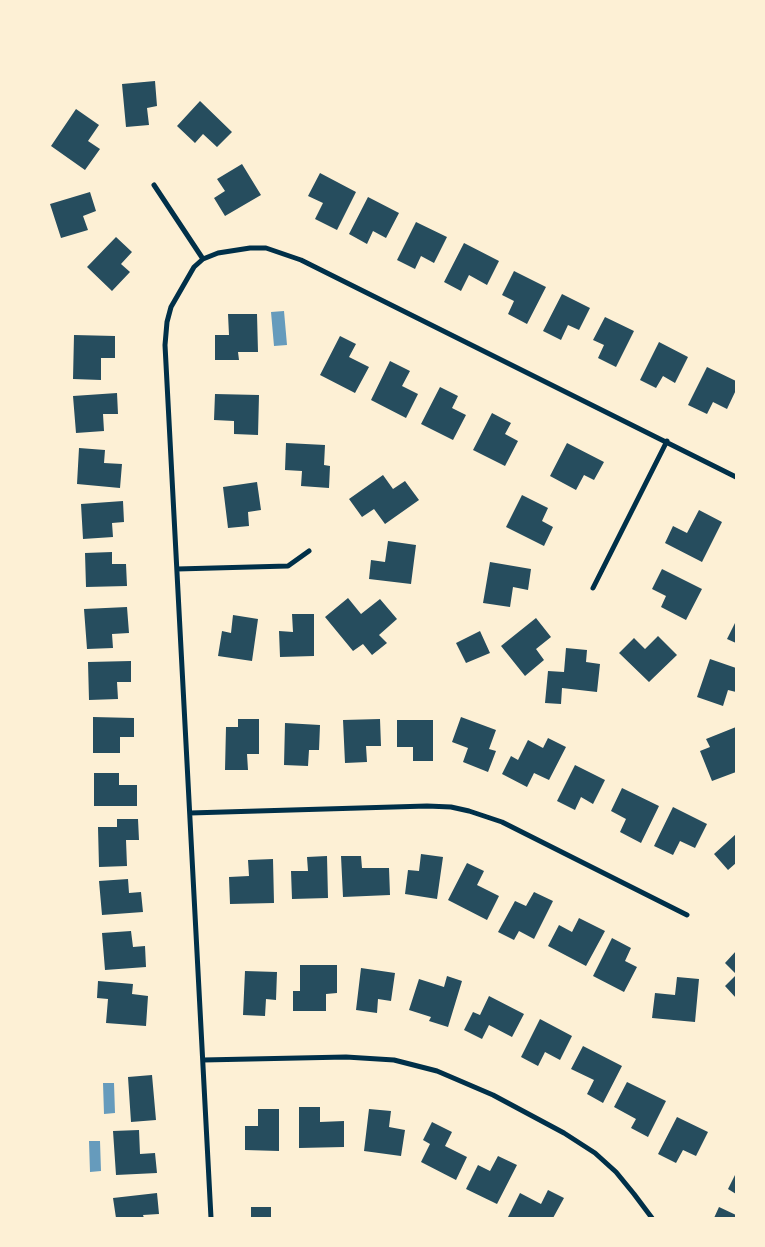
<!DOCTYPE html>
<style>
body{margin:0}
#map{position:relative;width:765px;height:1247px;overflow:hidden;background:#fdf0d5;font-family:"Source Sans 3",sans-serif}
canvas{display:block}
.frame{position:absolute;inset:0;border:30px solid #fdf0d5;pointer-events:none}
</style>
<div id="map">
<canvas width="765" height="1247"></canvas>
<div class="frame"></div>
</div>
<script>
const c = document.querySelector('canvas').getContext('2d');
c.lineJoin = 'round';
function paint(path, color) { c.fillStyle = color; c.fill(path, 'evenodd'); }
const poly = rows => new Path2D(rows.map(r => 'M' + r).join(''));
function strokePath(path, color, width, dash) { c.strokeStyle = color; c.lineWidth = width; c.lineCap = dash ? 'butt' : 'round'; c.setLineDash(dash || []); c.stroke(path); }
paint(poly([
 [284,311,287,345,274,346,271,312],
 [103,1083,114,1083,115,1113,104,1114],
 [89,1141,100,1141,101,1171,90,1172]
]), '#669bbc');
paint(poly([
 [155,81,157,106,147,108,149,125,126,127,122,84],
 [200,101,232,132,217,147,203,134,195,143,177,126],
 [76,109,99,125,88,141,100,149,85,170,51,146],
 [242,164,261,195,225,216,214,198,225,191,217,179],
 [320,173,356,192,337,230,315,219,323,203,308,196],
 [90,192,96,211,83,216,88,230,61,238,50,204],
 [368,197,399,213,386,238,373,231,367,244,349,234],
 [416,222,447,237,434,263,421,256,415,269,397,260],
 [116,237,132,252,121,264,130,272,112,291,87,267],
 [464,243,499,261,487,285,469,275,461,291,444,282],
 [514,271,546,287,527,324,508,314,514,301,502,295],
 [562,294,590,308,579,330,568,325,561,340,543,331],
 [228,314,257,314,258,352,238,352,239,360,215,360,215,335,229,335],
 [605,317,634,331,616,367,598,358,604,345,593,340],
 [74,335,115,336,115,358,101,358,101,380,73,379],
 [340,336,356,344,349,357,369,367,355,393,320,375],
 [659,342,688,357,675,383,663,376,656,388,640,380],
 [390,361,410,371,402,386,418,394,406,418,371,400],
 [707,367,736,381,736,390,727,409,713,402,707,414,688,405],
 [440,387,458,396,452,408,466,415,453,440,421,424],
 [117,393,118,414,103,414,104,431,76,433,73,396],
 [215,394,259,395,258,435,234,434,234,421,214,420],
 [492,413,511,423,505,434,518,441,505,466,473,450],
 [286,443,325,445,324,465,330,466,329,488,301,486,302,471,285,470],
 [567,443,604,462,594,480,584,475,576,490,550,476],
 [79,448,105,450,104,463,122,464,120,488,77,484],
 [383,475,393,489,405,481,419,500,385,524,374,509,362,517,349,499],
 [257,482,261,510,248,512,249,526,228,528,223,487],
 [522,495,548,508,542,521,553,527,544,546,506,527],
 [123,501,124,522,112,523,113,537,83,539,81,504],
 [699,510,722,522,702,562,665,543,673,526,687,533],
 [388,541,416,545,411,584,369,579,371,560,385,562],
 [112,552,112,564,126,564,127,586,86,587,85,553],
 [490,562,531,569,528,590,513,587,510,607,483,603],
 [662,569,702,589,686,620,661,607,666,596,652,589],
 [348,598,361,614,380,599,397,619,379,635,387,643,372,655,363,644,353,651,325,617],
 [127,607,129,633,112,634,113,648,87,649,84,609],
 [292,614,314,614,314,656,280,657,279,631,293,632],
 [233,615,258,619,252,661,218,656,222,631,231,633],
 [536,618,551,637,536,649,544,660,525,676,501,646],
 [736,621,736,643,727,639],
 [480,631,490,653,466,663,456,643],
 [658,636,677,655,649,682,619,653,634,638,645,649],
 [566,648,587,650,586,662,600,664,597,692,562,688,561,704,545,703,548,671,564,672],
 [710,659,736,668,736,692,728,690,723,706,697,697],
 [131,661,131,682,117,682,118,699,89,700,88,662],
 [93,717,134,718,134,737,120,737,120,753,93,753],
 [461,717,496,730,489,749,496,751,488,772,463,762,468,748,452,742],
 [238,719,259,719,259,754,247,754,248,770,225,770,226,727,238,727],
 [380,719,381,746,366,746,367,762,345,763,343,720],
 [397,720,433,720,433,761,413,761,413,747,397,747],
 [285,723,320,725,319,750,309,750,308,766,284,765],
 [736,727,736,772,712,781,700,751,710,747,706,739],
 [548,738,566,747,549,780,534,773,527,787,502,774,511,756,518,760,528,740,543,748],
 [575,765,605,780,593,804,581,797,575,810,557,801],
 [94,773,119,773,119,785,137,785,137,806,94,806],
 [622,788,659,806,641,843,620,832,626,819,611,811],
 [673,807,707,824,695,848,680,841,673,855,654,846],
 [117,819,138,819,139,840,126,840,127,866,99,867,98,827,117,827],
 [736,834,736,863,728,870,714,854],
 [421,854,443,857,437,899,405,894,408,870,419,871],
 [327,856,328,898,292,899,291,871,308,871,307,857],
 [341,856,361,856,362,868,389,868,390,895,343,897],
 [273,859,274,903,230,904,229,877,249,876,248,860],
 [467,863,484,871,477,885,499,896,487,920,448,900],
 [128,879,129,893,141,892,143,912,102,915,99,881],
 [534,892,553,901,534,939,519,931,514,940,498,932,515,901,526,906],
 [579,918,605,931,586,966,548,946,559,925,572,932],
 [131,931,133,947,145,946,146,967,105,970,102,933],
 [612,938,631,948,625,961,637,967,624,992,593,976],
 [736,951,736,974,725,963],
 [300,965,337,965,337,993,326,994,326,1011,293,1011,293,991,300,991],
 [361,968,395,973,391,1001,378,999,377,1013,356,1010],
 [245,971,277,972,276,1000,266,999,265,1016,243,1015],
 [736,975,736,998,725,986],
 [447,976,462,981,448,1027,429,1021,431,1017,409,1010,419,979,444,987],
 [677,977,699,979,695,1022,652,1018,655,993,675,995],
 [98,981,133,984,132,994,148,996,146,1026,106,1023,108,999,97,998],
 [489,996,524,1014,512,1037,489,1025,482,1039,464,1030,473,1012,480,1015],
 [540,1019,572,1036,560,1060,545,1052,538,1066,521,1057],
 [583,1046,622,1066,603,1103,587,1094,594,1080,571,1069],
 [152,1075,156,1120,131,1122,128,1077],
 [627,1082,666,1101,648,1137,631,1128,636,1119,614,1107],
 [299,1107,320,1107,320,1122,344,1121,344,1147,299,1148],
 [258,1109,279,1109,279,1151,245,1150,245,1126,258,1126],
 [369,1109,391,1111,389,1127,405,1130,401,1156,364,1151],
 [677,1117,708,1132,696,1156,683,1150,676,1163,658,1154],
 [432,1122,452,1132,445,1146,467,1157,456,1180,421,1162,430,1144,423,1140],
 [139,1130,140,1154,155,1153,157,1173,116,1175,113,1131],
 [498,1156,517,1165,497,1204,466,1189,478,1165,490,1171],
 [736,1173,736,1194,728,1189],
 [548,1190,564,1198,553,1218,511,1218,508,1217,520,1193,541,1204],
 [157,1193,159,1214,143,1215,144,1218,116,1218,113,1198],
 [251,1207,271,1207,271,1218,251,1218],
 [719,1207,736,1215,736,1218,714,1218]
]), '#264d5e');
strokePath(poly([
 [154,185,203,259],
 [177,569,288,566,309,551],
 [593,588,667,441],
 [190,813,427,806,451,807,469,811,502,822,687,915],
 [203,1060,346,1057,394,1060,437,1071,493,1095,564,1133,595,1153,616,1172,634,1194,652,1218],
 [211,1218,165,345,167,322,171,307,194,267,203,259,218,253,250,248,266,248,301,260,736,477]
]), '#003049', 5);
</script>
